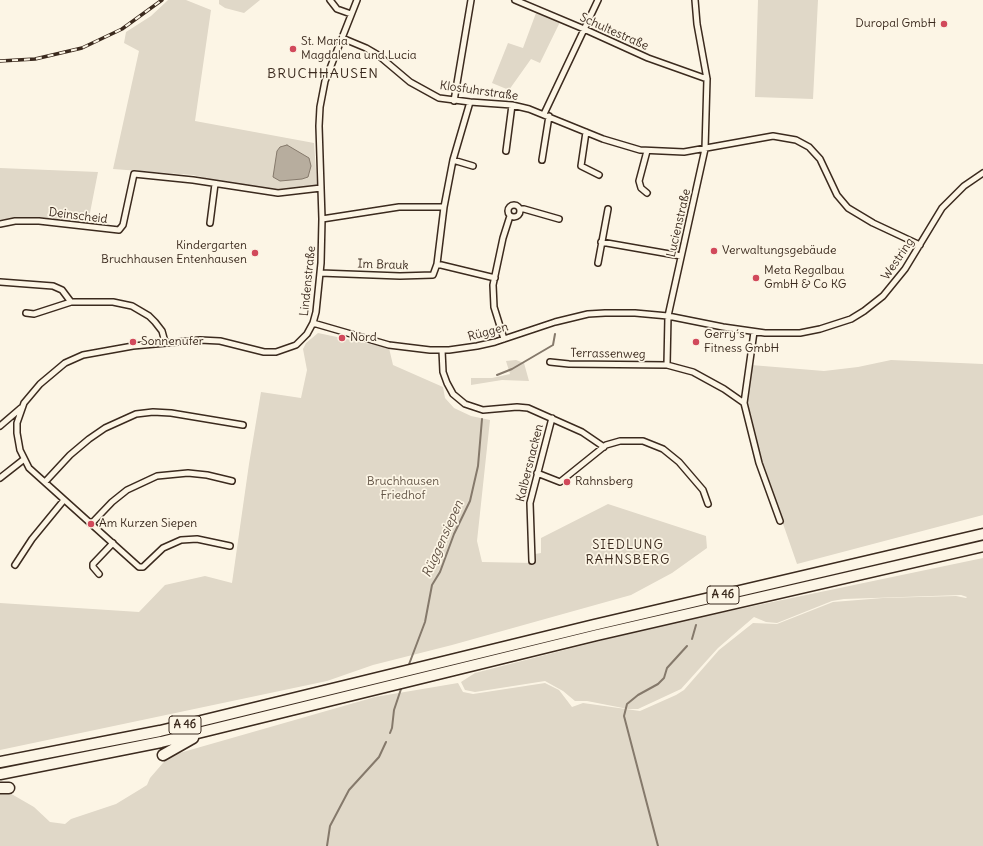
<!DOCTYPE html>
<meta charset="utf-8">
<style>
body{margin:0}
canvas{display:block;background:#fcf5e5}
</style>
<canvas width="983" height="846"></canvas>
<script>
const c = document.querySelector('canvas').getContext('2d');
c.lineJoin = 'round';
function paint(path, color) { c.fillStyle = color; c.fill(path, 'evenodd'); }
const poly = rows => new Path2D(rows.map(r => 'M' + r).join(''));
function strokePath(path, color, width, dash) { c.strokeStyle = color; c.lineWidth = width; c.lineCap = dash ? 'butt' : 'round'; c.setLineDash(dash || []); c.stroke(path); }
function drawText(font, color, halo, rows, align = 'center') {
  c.font = font + ' Delius,sans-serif'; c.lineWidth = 3.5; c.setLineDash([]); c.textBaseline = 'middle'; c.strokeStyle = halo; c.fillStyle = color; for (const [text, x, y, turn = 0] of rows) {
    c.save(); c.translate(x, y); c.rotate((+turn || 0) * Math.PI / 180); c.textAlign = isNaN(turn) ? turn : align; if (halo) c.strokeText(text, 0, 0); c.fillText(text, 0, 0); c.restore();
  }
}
paint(poly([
 [168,0,186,0,211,10,195,121,314,143,317,185,269,193,193,175,113,169,139,51,124,43,126,32,151,16],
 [219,0,260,0,244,13,225,8,219,4],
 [758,0,818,0,813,99,755,97],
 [536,13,560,22,540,63,531,59,509,90,492,83,508,43,523,48],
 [0,168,98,172,87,228,23,222,0,225],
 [318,333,389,348,393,365,443,387,445,398,454,408,471,416,490,420,477,541,482,562,534,563,535,554,541,553,541,538,608,504,706,536,707,548,672,573,631,595,452,645,373,665,327,681,0,750,0,603,139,612,165,585,205,576,232,583,249,464,261,392,301,398,307,370,303,349,306,343],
 [516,360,524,363,529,381,502,380,471,385,471,378,492,378,510,374,506,361],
 [891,360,983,364,983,515,797,564,757,449,747,412,751,365,824,371,858,367],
 [983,558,983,846,0,846,0,792,8,792,34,807,50,822,65,824,71,819,116,804,139,790,147,785,150,778,169,756,375,697,458,683,463,692,473,694,545,683,559,690,572,707,583,703,640,711,676,695,684,690,719,650,753,623,777,624,833,602,883,598,956,596,966,598,967,597,961,595,844,599,832,601,777,623,766,622,754,617,718,648,681,689,638,709,628,709,587,701,575,701,563,691,545,681,475,692,465,690,461,682,475,673,658,626]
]), '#e0d8c8');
const water = poly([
 [287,145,309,158,311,166,308,177,302,179,280,181,273,177,277,151,280,147,287,145]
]);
paint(water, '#b7ad9e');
strokePath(water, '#85796b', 1);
strokePath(poly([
 [497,375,512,369,553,345,555,334],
 [692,639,696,625],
 [408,667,425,622,432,585,440,572,454,534,470,501,478,466,482,419],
 [390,733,392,728,394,710,402,686],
 [327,846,330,826,349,790,379,757,386,742],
 [658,846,624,716,627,704,638,695,658,684,664,678,667,668,687,646]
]), '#85796b', 2);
const street = poly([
 [330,0,337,9,351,14],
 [515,0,584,29,648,58,707,79],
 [342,38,366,48,378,55,410,82,439,98,470,102,512,105,529,109,603,139,640,150,684,152,773,136,796,140,809,147,820,159,837,195,848,208,873,223,920,245],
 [454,101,471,0],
 [544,114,598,0],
 [586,132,581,166,599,175],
 [506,151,512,105],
 [453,160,473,166],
 [542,160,549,116],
 [647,193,641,188,639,181,647,151],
 '508 211a6 6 0 1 1 12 0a6 6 0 1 1-12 0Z',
 [520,209,524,209,559,219],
 [322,219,399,207,444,207],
 [210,223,215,184],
 [0,224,15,221,39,221,119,230,123,225,134,174,193,180,278,193,321,188],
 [601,242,681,256],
 [598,263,608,209],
 [437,264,495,278],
 [320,273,400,276,433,275,437,264,444,207,453,160,470,102],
 [0,282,53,286,62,290,71,302,113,302,132,306,149,316,155,322,162,331,165,342],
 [26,313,34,314,71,302],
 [313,323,389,345,430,350,449,350,477,346,495,342,555,322,588,314,605,313,635,313,668,316,723,327,765,333,800,333,820,329,851,319,864,311,883,296,905,269,942,208,964,186,983,173],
 [504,339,494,307,493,285,503,238,510,216],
 [442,350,443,372,447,383,453,394,465,404,483,410,517,407,528,408,582,432,604,447],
 [550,362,569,364,667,365,693,372,724,389,744,403,754,332],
 [667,365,668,316,705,149,707,79,697,24,695,0],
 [744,403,759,463,780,521],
 [0,426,21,408],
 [537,473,560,482,606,445,620,441,643,441,663,449,679,462,703,490,708,504],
 [0,478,23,460],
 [45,482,70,455,89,439,105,428,136,414,153,412,171,413,243,425],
 [91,524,112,502,127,490,157,476,188,473,207,475,232,481],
 [230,546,197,539,181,540,163,548,143,567,139,567,29,468,20,450,17,433,17,423,24,403,40,384,65,363,83,355,133,346,200,340,220,341,264,352,276,352,296,345,307,334,313,323,316,312,321,263,322,219,319,126,320,107,325,81,357,0],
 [532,561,530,503,552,418],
 [15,565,32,539,64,500],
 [99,574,93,567,93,564,113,543]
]);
const highway = poly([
 [163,755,193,738],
 [0,762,160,731,594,625,983,534],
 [0,774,161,742,597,635,983,546],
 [0,788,9,788]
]);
strokePath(street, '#3b2a1e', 8);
strokePath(highway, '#3b2a1e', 13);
strokePath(street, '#fcf5e5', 5);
strokePath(highway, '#fcf5e5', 10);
const rail = poly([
 [0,61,35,59,82,48,122,29,162,0]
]);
strokePath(rail, '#3b2a1e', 3.5);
strokePath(rail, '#fcf5e5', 2, [6]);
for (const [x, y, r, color] of [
 [944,24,4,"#d1495b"],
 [293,49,4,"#d1495b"],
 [714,251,4,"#d1495b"],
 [255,253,4,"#d1495b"],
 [756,278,4,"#d1495b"],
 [342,338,4,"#d1495b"],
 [133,342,4,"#d1495b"],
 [696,342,4,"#d1495b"],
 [567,482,4,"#d1495b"],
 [91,524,4,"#d1495b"]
]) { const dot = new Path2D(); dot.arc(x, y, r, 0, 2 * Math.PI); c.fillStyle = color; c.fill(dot); strokePath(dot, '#fcf5e5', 1.5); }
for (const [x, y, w] of [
 [723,595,32],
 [185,725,32]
]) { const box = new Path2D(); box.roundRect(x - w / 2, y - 9, w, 18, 3); c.fillStyle = '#fcf5e5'; c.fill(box); strokePath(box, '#3b2a1e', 1); }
drawText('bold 11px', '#3b2a1e', null, [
 ["A 46",723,595],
 ["A 46",185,725]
]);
drawText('12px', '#3b2a1e', '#fcf5e5', [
 ["Duropal GmbH",936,24,"right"],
 ["St. Maria",301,42],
 ["Magdalena und Lucia",301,56],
 ["Kindergarten",247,246,"right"],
 ["Bruchhausen Entenhausen",247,260,"right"],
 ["Verwaltungsgebäude",722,251],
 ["Meta Regalbau",764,271],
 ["GmbH & Co KG",764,285],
 ["Gerry´s",704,335],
 ["Fitness GmbH",704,349],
 ["Nord",350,338],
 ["Sonnenufer",141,342],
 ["Rahnsberg",575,482],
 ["Am Kurzen Siepen",99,524]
], 'left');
drawText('12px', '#3b2a1e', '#fcf5e5', [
 ["Schultestraße",614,32,24],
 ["Klosfuhrstraße",479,91,8],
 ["Deinscheid",78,216,7],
 ["Lucienstraße",679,223,-77],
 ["Westring",898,259,-56],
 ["Im Brauk",383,265,2],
 ["Lindenstraße",308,281,-84],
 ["Rüggen",488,332,-15],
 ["Terrassenweg",608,354,1],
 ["Kalbersnacken",530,463,-76]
]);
drawText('12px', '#645648', '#fcf5e5', [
 ["Bruchhausen",403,482],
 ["Friedhof",403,496]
]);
drawText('italic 13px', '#605144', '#fcf5e5', [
 ["Rüggensiepen",443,539,-66]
]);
c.letterSpacing = '1px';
drawText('13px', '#3b2a1e', '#fcf5e5', [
 ["SIEDLUNG",628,545],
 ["RAHNSBERG",628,560]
]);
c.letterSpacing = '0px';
c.letterSpacing = '1px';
drawText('14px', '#3b2a1e', '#fcf5e5', [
 ["BRUCHHAUSEN",323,74]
]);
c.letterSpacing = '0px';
</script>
